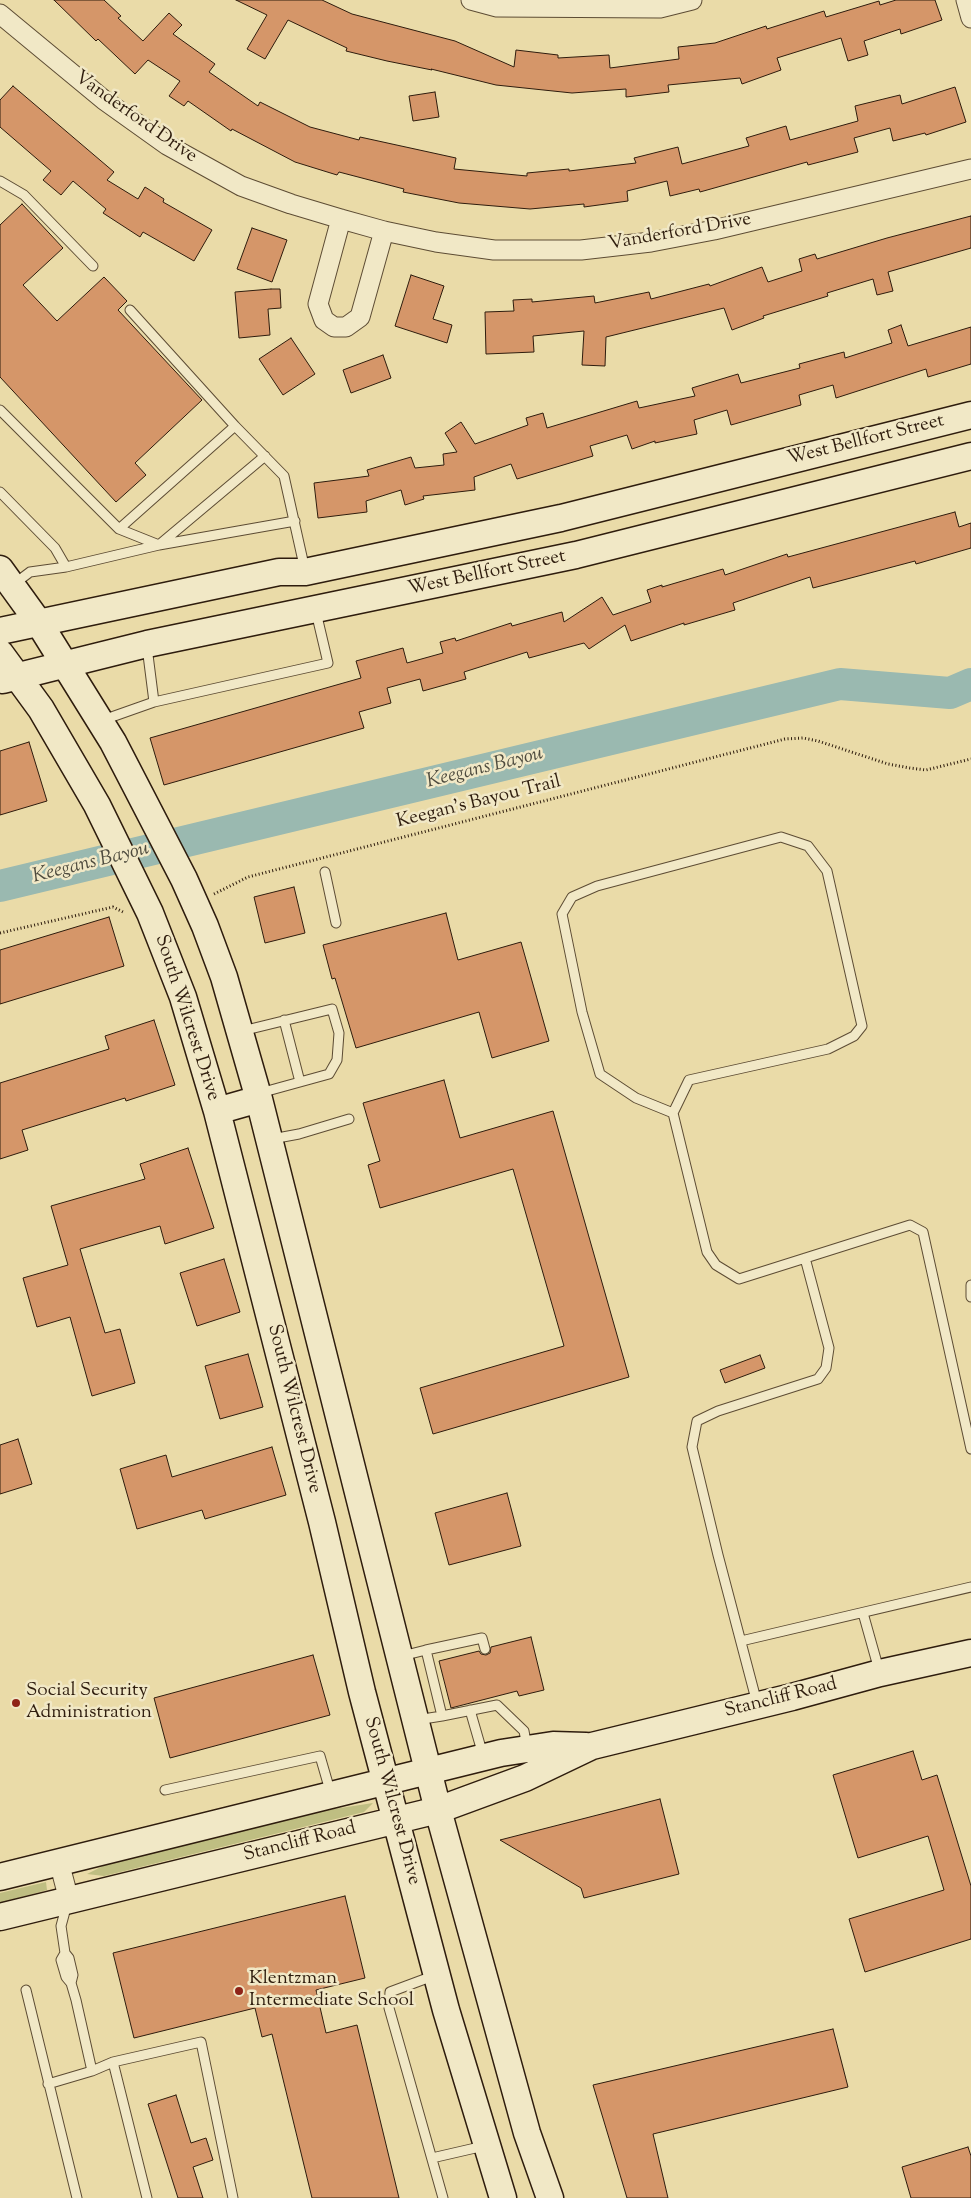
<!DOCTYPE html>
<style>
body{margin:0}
canvas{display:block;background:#eadba8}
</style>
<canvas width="971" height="2198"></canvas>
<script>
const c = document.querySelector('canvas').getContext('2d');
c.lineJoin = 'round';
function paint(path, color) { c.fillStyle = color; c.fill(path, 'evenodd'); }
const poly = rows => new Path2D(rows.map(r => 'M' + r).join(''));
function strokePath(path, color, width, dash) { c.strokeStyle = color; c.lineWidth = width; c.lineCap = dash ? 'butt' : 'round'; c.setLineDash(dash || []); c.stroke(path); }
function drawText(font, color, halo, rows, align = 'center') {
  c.font = font + ' "Sorts Mill Goudy",serif'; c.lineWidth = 5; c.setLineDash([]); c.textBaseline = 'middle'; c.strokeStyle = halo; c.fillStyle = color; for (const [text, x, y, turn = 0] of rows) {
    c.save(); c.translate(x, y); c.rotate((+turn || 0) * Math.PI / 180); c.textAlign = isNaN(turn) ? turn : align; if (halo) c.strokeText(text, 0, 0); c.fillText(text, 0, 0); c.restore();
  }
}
paint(poly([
 [373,1803,364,1812,104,1876,87,1874,105,1865,321,1811],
 [46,1882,47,1890,0,1903,0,1893]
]), '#bfbe82');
strokePath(poly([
 [0,886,840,684,950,693,971,684]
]), '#9ab9b0', 32);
const building = poly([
 [54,0,104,0,121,16,118,18,143,41,169,13,182,25,173,34,215,64,209,72,258,106,260,102,310,127,359,140,360,137,456,158,454,169,527,176,527,173,569,169,569,171,636,163,634,158,678,147,682,164,749,146,746,138,786,126,790,140,858,121,855,106,900,95,902,104,955,87,966,122,926,135,925,133,893,141,890,128,854,138,858,152,808,165,807,162,700,192,699,189,670,196,667,181,627,191,628,201,584,207,584,204,530,209,459,203,403,192,404,189,339,172,337,175,295,162,232,129,231,131,188,101,184,106,169,96,180,81,148,60,135,74,98,39,96,41,54,0],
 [236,0,322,0,352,14,455,41,514,67,516,50,558,55,558,58,609,55,610,68,679,59,678,47,715,43,766,26,767,29,824,11,826,17,879,1,880,5,896,0,935,0,942,20,901,34,900,29,864,41,868,55,848,61,841,38,777,58,781,70,742,84,740,78,668,85,669,92,626,97,626,89,572,93,496,85,431,69,432,70,387,61,346,51,347,48,288,20,265,59,247,49,267,15,236,0],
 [13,86,114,172,107,180,138,199,145,187,164,199,163,202,212,230,194,261,143,232,140,237,103,213,106,209,73,181,61,195,43,180,51,171,0,127,0,100,13,86],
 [435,92,439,117,413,121,409,96,435,92],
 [22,204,63,248,23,285,57,321,104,277,127,301,118,310,202,400,135,463,146,475,116,502,0,377,0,225,22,204],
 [971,216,971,248,888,272,893,291,877,295,873,279,827,293,828,296,763,316,764,318,732,330,724,308,606,337,605,366,582,365,584,331,533,336,534,352,486,354,485,312,514,311,513,300,532,299,532,302,594,296,595,303,649,292,651,299,709,284,710,286,762,267,768,282,802,271,799,259,815,254,817,259,887,238,971,216],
 [252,228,287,240,272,282,237,269,252,228],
 [411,275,444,286,433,319,452,325,447,343,395,326,411,275],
 [271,289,280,289,281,308,268,309,270,335,239,338,235,292,271,289],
 [901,325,908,346,971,327,971,364,928,377,926,369,836,398,833,385,799,395,801,405,731,425,727,410,694,420,697,434,655,443,655,441,632,449,627,435,590,446,593,456,517,479,511,464,474,477,475,490,423,496,424,499,405,505,401,490,366,501,367,512,318,518,314,483,369,476,367,470,411,457,415,468,444,465,443,454,457,452,445,433,461,422,475,444,528,425,526,418,543,413,547,428,637,401,639,408,695,396,692,388,738,374,741,383,800,368,799,364,844,352,845,358,892,343,888,330,901,325],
 [291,338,315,374,283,395,259,359,291,338],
 [383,355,391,378,351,393,343,370,383,355],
 [955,512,959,527,971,523,971,548,916,564,915,561,813,588,810,577,733,603,735,610,684,625,684,623,631,641,625,625,589,649,584,643,529,658,527,652,464,672,466,679,423,691,420,679,387,688,391,703,359,712,364,728,164,785,150,738,361,678,356,661,403,648,407,663,443,653,440,642,455,638,456,641,511,623,512,626,562,612,564,622,602,597,613,615,651,602,647,590,662,585,662,587,723,569,725,575,787,554,788,557,955,512],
 [29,742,47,801,0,815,0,751,29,742],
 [294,887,305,933,265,943,254,897,294,887],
 [446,913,458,960,521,942,549,1041,492,1058,479,1012,356,1048,335,978,332,979,323,945,446,913],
 [109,917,124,966,0,1004,0,950,109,917],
 [154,1020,175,1085,126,1101,125,1098,22,1130,28,1150,0,1159,0,1083,109,1049,105,1036,154,1020],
 [444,1080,460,1138,553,1111,629,1377,433,1434,420,1388,564,1346,513,1169,380,1208,368,1165,380,1161,363,1103,444,1080],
 [188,1148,214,1228,165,1244,160,1226,80,1249,105,1333,120,1329,135,1383,92,1396,70,1317,37,1327,23,1278,68,1265,51,1206,145,1179,140,1164,188,1148],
 [224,1259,240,1312,197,1326,180,1273,224,1259],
 [248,1354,263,1407,220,1419,205,1366,248,1354],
 [760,1355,765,1368,725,1383,720,1370,760,1355],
 [18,1439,32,1484,0,1494,0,1445,18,1439],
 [272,1447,286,1495,205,1519,202,1510,137,1529,120,1469,166,1455,172,1477,272,1447],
 [507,1493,521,1546,449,1565,435,1513,507,1493],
 [531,1637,544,1690,519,1696,517,1691,451,1708,439,1661,479,1651,481,1654,486,1655,490,1653,491,1647,531,1637],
 [313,1655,330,1715,170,1758,154,1698,313,1655],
 [913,1751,922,1780,937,1775,971,1886,971,1939,865,1972,849,1919,944,1890,928,1836,858,1858,833,1775,913,1751],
 [660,1799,679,1874,584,1898,581,1888,500,1840,660,1799],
 [345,1896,365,1978,316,1990,326,2033,357,2025,399,2198,312,2198,272,2034,262,2037,255,2008,134,2038,113,1953,345,1896],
 [833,2029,848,2087,653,2134,668,2198,627,2198,593,2085,833,2029],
 [176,2095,191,2143,206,2138,213,2160,193,2167,203,2198,178,2198,148,2104,176,2095],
 [968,2147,971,2156,971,2198,911,2198,902,2167,968,2147]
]);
paint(building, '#d59669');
strokePath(building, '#2e1c0d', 1);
const lane = poly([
 [0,181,24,195,93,266],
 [130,310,235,426,284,476,305,570],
 [0,410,119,529,159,545],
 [265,456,159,545,295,521],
 [0,492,55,548,66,567],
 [119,529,235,426],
 [14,584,30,572,66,567,159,545],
 [147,647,154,702],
 [103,720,154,702,328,663,316,612],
 [325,872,336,923],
 [284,1020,300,1082],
 [242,1031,332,1009,339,1033,337,1060,329,1074,260,1093],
 [673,1113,636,1098,600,1074,582,1012,562,914,572,897,597,886,781,837,808,846,827,871,862,1026,854,1036,828,1049,689,1080,673,1113,707,1252,716,1265,739,1279,910,1225,923,1232,971,1449],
 [272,1139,299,1134,349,1119],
 [971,1285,971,1297],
 [863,1613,879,1670],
 [741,1641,971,1587],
 [426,1650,482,1638,485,1649],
 [402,1656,426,1650,442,1716,497,1705,524,1731,527,1747],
 [757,1703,718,1555,692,1447,697,1421,718,1411,818,1379,826,1368,829,1348,805,1258],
 [470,1710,483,1755],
 [417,1720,442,1716],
 [165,1790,320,1756,331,1794],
 [67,1904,61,1926,65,1953,69,1958,73,1975,71,1983],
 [65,1953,61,1960,66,1977,71,1983,76,2000,92,2071],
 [433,1976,390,1992,389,2008,443,2198],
 [26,1990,77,2198],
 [113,2062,147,2198],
 [48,2084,92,2071,113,2062,201,2042,233,2198],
 [432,2158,484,2146]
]);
const street = poly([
 [471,0,497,7,660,8,692,0],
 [966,0,971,18],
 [0,14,104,100,167,145,241,186,291,204,341,219,384,231,436,242,494,250,581,250,651,242,714,230,971,169],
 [341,219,318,304,324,320,334,327,346,327,360,317,384,231],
 [59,1862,69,1900]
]);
const secondary = poly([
 [0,569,39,623,113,742,184,879,205,926,224,977,259,1099,438,1810,527,2133,550,2198],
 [0,631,279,572,305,572,561,518,971,415],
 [0,653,41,709,97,805,150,913,183,997,217,1111,322,1522,362,1692,446,2010,503,2198],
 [3,680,147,644,576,555,971,456],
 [217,1111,259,1099],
 [0,1877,501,1753,553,1745,586,1746],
 [0,1917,438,1810,525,1778,592,1746,792,1697,880,1673,971,1653]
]);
strokePath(lane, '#5d4c34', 11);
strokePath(street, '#5d4c34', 21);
strokePath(secondary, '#2e1c0d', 29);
strokePath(poly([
 [214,894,248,877,785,739,803,738,818,741,888,764,910,768,926,770,971,759],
 [0,933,113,907,125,913]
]), '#2e1c0d', 3, [1, 2.5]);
strokePath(lane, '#f1e8c6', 9);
strokePath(street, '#f1e8c6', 19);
strokePath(secondary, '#f1e8c6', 26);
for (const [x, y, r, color] of [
 [16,1703,5,"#8f2418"],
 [239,1991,5,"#8f2418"]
]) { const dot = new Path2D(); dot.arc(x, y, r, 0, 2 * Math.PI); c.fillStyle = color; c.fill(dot); strokePath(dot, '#f1e8c6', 2); }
drawText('19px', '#2e1c0d', '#f1e8c6', [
 ["Vanderford Drive",135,118,35],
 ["Vanderford Drive",680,233,-10],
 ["West Bellfort Street",866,441,-14],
 ["West Bellfort Street",487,574,-12],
 ["Keegan's Bayou Trail",479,803,-14],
 ["South Wilcrest Drive",186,1018,72],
 ["South Wilcrest Drive",293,1409,76],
 ["Stancliff Road",781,1699,-14],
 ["South Wilcrest Drive",391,1801,75],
 ["Stancliff Road",300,1843,-14]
]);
drawText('19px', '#2e1c0d', '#f1e8c6', [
 ["Social Security",26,1692],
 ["Administration",26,1714],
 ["Klentzman",249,1980],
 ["Intermediate School",249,2002]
], 'left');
drawText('italic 20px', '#4e4b3e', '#f1e8c6', [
 ["Keegans Bayou",485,769,-14],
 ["Keegans Bayou",91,864,-14]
]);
</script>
